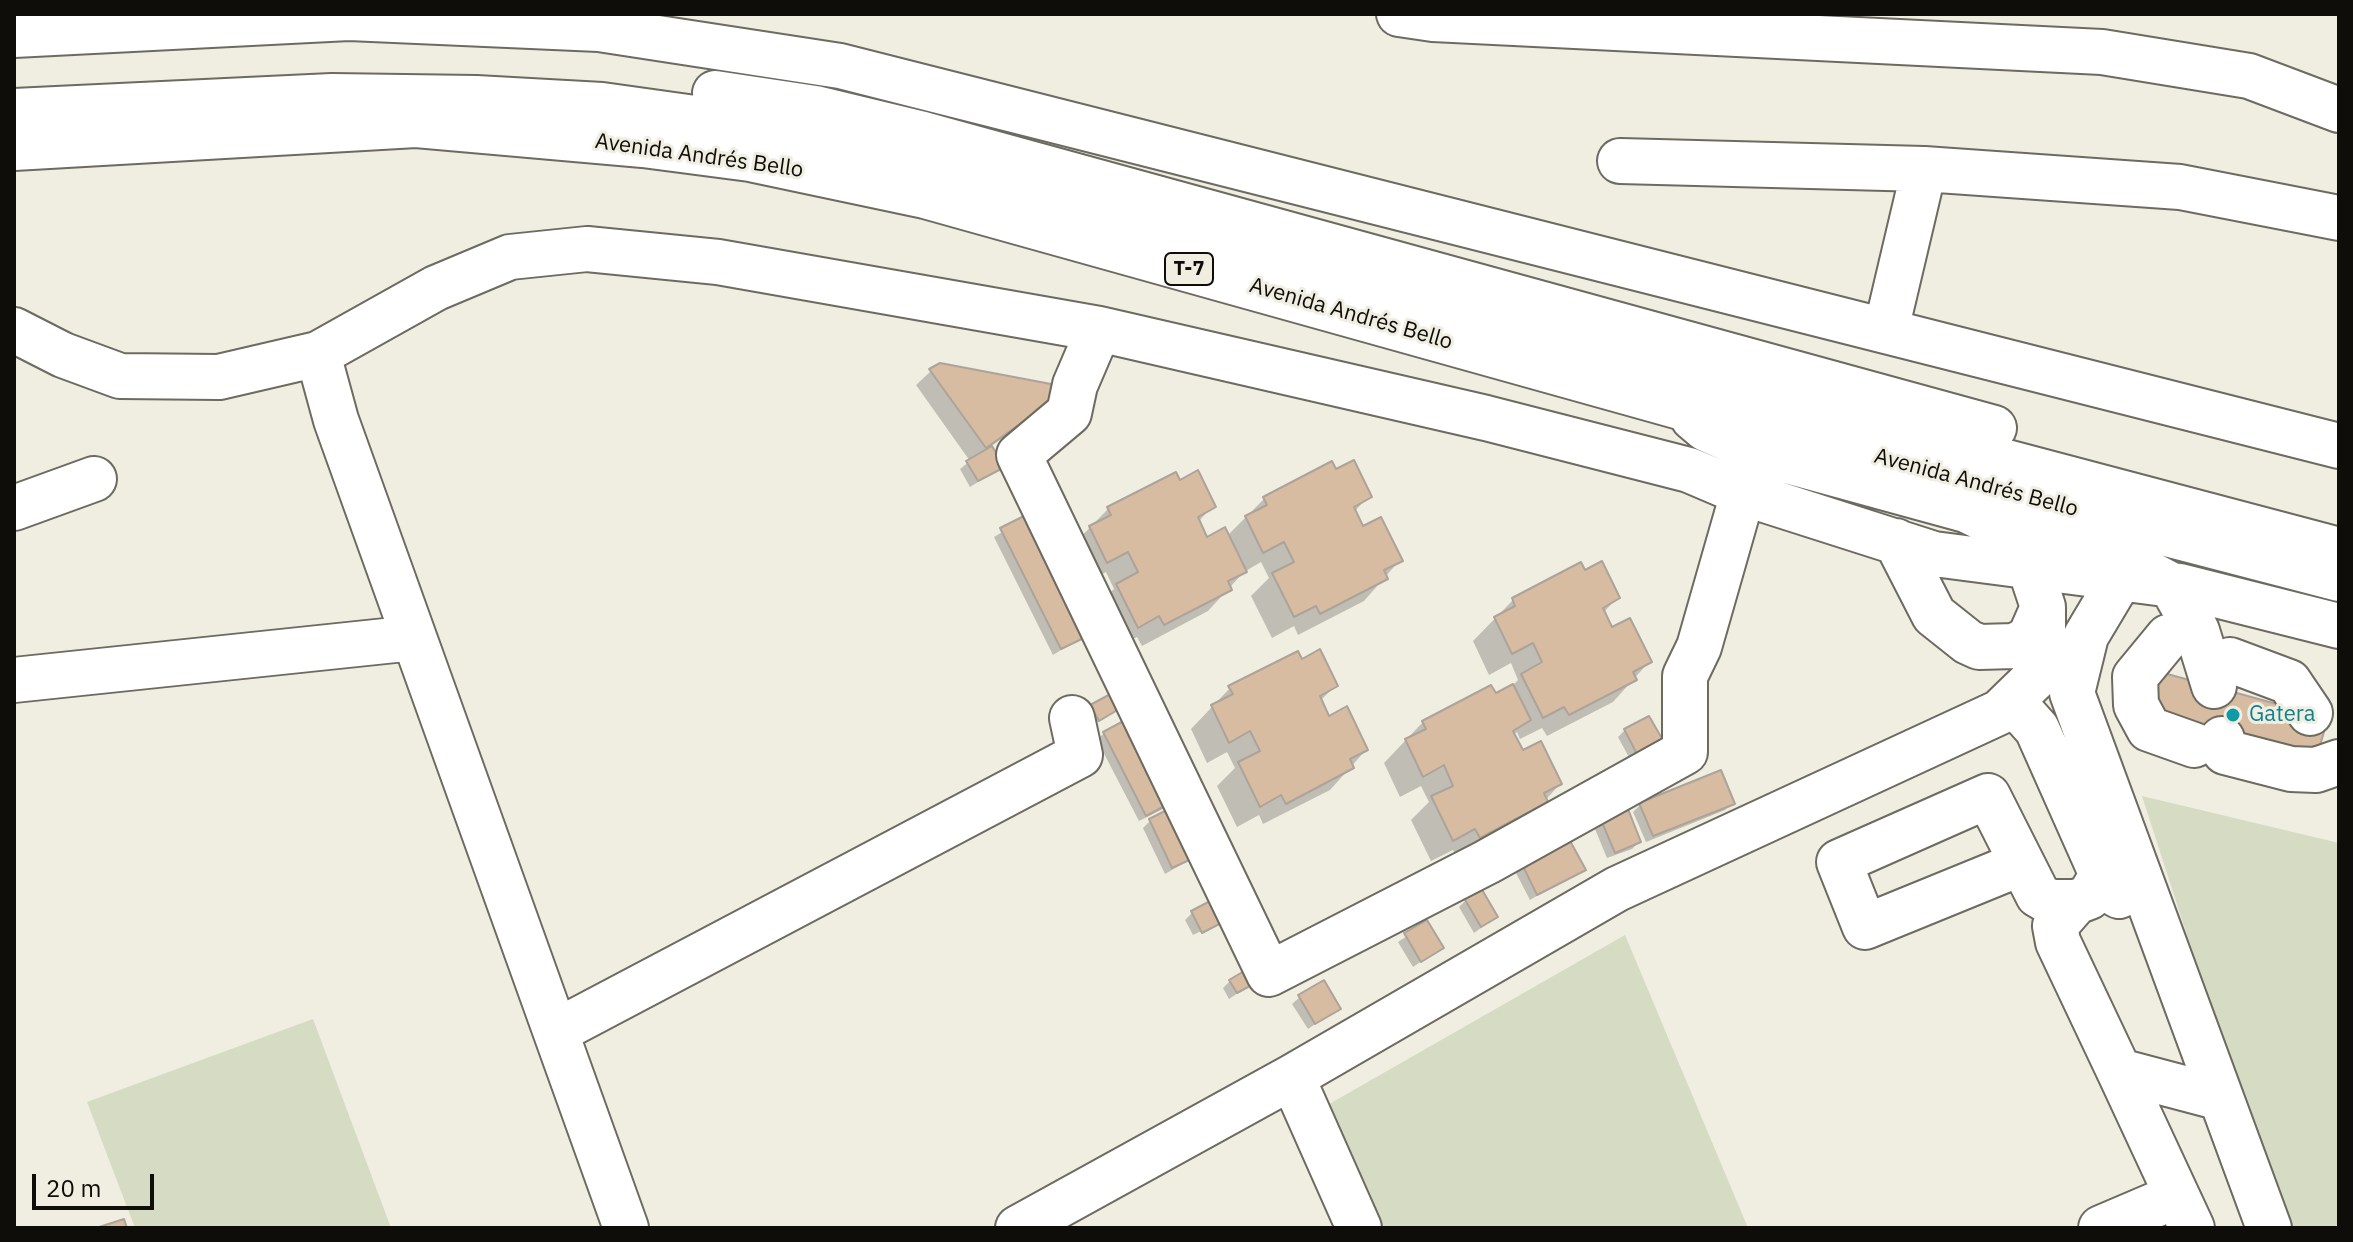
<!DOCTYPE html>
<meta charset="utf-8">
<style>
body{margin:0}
#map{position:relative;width:2353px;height:1242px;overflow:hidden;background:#f0ede1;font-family:"IBM Plex Sans",sans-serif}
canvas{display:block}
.frame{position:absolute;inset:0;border:16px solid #0e0d09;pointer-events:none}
.scale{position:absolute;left:32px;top:1174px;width:122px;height:36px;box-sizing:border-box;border:4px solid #0e0d09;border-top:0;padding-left:10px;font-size:24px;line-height:28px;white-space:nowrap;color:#0e0d09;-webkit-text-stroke:6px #f0ede1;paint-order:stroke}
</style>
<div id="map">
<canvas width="2353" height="1242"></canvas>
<div class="frame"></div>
<div class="scale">20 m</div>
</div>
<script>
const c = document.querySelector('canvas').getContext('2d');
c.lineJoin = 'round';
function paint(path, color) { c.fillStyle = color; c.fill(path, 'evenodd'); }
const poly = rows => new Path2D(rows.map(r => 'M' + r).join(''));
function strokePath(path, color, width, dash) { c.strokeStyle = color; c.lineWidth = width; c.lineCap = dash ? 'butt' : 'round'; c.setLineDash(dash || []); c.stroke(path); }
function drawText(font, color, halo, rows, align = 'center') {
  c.font = font + ' "IBM Plex Sans",sans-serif'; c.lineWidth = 6; c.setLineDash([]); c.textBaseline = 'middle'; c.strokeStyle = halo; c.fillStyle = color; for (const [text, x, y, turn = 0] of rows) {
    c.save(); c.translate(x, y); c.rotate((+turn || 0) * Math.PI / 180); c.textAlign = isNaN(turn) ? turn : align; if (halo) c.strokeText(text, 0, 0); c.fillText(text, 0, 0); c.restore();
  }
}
paint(poly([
 [2142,796,2339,843,2339,1228,2288,1228,2249,1127],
 [1625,935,1748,1228,1375,1228,1324,1107],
 [313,1019,391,1228,135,1228,87,1102]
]), '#d6dbc3');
paint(poly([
 [931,371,1036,415,990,447,1002,467,970,487,960,469,970,461,916,385],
 [1331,464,1335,472,1369,496,1354,512,1362,529,1400,560,1364,601,1298,635,1294,626,1272,638,1251,596,1269,578,1261,562,1244,572,1208,611,1142,646,1137,637,1115,649,1095,607,1114,589,1106,572,1084,584,1068,550,1108,509,1175,475,1179,483,1213,506,1198,522,1206,540,1227,536,1264,499],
 [1027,517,1087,634,1053,655,994,537],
 [1584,573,1618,597,1603,613,1611,630,1649,662,1613,702,1547,736,1542,728,1520,739,1517,732,1513,735,1522,752,1560,784,1524,824,1458,859,1453,850,1431,861,1411,820,1429,802,1421,786,1400,797,1384,763,1423,722,1511,687,1518,680,1511,663,1489,675,1473,641,1513,600],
 [1301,661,1335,686,1320,701,1328,718,1366,750,1330,790,1263,824,1259,815,1237,827,1217,786,1235,768,1227,752,1207,763,1191,729,1230,688],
 [1117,693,1124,705,1091,726,1084,714],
 [1625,730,1661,742,1631,761,1618,737],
 [1104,733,1172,801,1165,808,1139,821,1097,740],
 [1732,803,1725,810,1646,842,1633,812,1640,805],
 [1151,820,1196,856,1165,874,1143,828],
 [1602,822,1639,842,1632,849,1607,858,1595,829],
 [1523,866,1583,869,1530,900,1516,873],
 [1466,900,1496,917,1474,933,1459,907],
 [1192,913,1225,920,1193,935,1185,920],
 [1426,923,1441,948,1413,967,1398,942],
 [1230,981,1256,981,1229,999,1223,988],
 [1300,997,1339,1008,1308,1029,1292,1004]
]), '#0003');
const building = poly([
 [940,363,1051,384,1054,400,986,448,929,369,940,363],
 [992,446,1005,467,978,481,966,461,992,446],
 [1354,460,1372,497,1354,507,1363,526,1381,517,1403,561,1384,570,1388,579,1320,614,1316,606,1294,617,1272,573,1294,562,1284,542,1263,553,1245,516,1267,505,1263,497,1332,461,1336,469,1354,460],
 [1198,470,1216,507,1198,517,1207,537,1225,527,1247,572,1228,581,1232,590,1164,625,1159,616,1138,628,1116,584,1138,572,1128,552,1107,563,1089,526,1111,515,1107,507,1176,472,1180,480,1198,470],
 [1028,514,1090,635,1061,649,1000,528,1028,514],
 [1602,561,1620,598,1603,608,1612,627,1630,618,1652,662,1633,672,1637,680,1569,715,1564,707,1543,718,1521,674,1542,662,1533,643,1512,654,1494,617,1515,606,1512,598,1581,562,1585,570,1602,561],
 [1320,649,1338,686,1320,696,1329,716,1347,706,1368,750,1350,759,1354,768,1286,804,1281,795,1260,807,1238,762,1260,751,1250,731,1229,743,1211,705,1233,694,1228,686,1298,651,1302,659,1320,649],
 [2160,672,2328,718,2315,763,2147,718,2160,672],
 [1513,684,1531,720,1513,731,1523,750,1541,741,1562,784,1544,793,1548,802,1480,838,1475,829,1453,841,1431,796,1453,786,1444,765,1423,777,1405,739,1426,729,1422,721,1491,685,1496,693,1513,684],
 [1118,690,1126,705,1099,721,1090,705,1118,690],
 [1649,716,1664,742,1638,756,1624,729,1649,716],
 [1131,717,1174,801,1146,816,1103,732,1131,717],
 [1721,770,1735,804,1653,836,1639,803,1721,770],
 [1175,806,1198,856,1172,868,1149,819,1175,806],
 [1628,809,1641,842,1615,853,1601,820,1628,809],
 [1569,839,1586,870,1537,895,1522,864,1569,839],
 [1481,888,1498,917,1481,927,1464,898,1481,888],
 [1216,898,1227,920,1202,933,1191,911,1216,898],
 [1427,920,1444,948,1421,962,1404,933,1427,920],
 [1251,967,1259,981,1237,993,1229,980,1251,967],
 [1324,980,1341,1009,1315,1024,1298,995,1324,980],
 [124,1219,127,1228,96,1228,124,1219]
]);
paint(building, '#d7bca2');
strokePath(building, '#aca39a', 2);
const minor = poly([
 [1399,14,1433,19,2102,52,2249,76,2339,110],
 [715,93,815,108,923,134,1994,428],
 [14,111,332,96,476,98,602,105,702,119,909,165,1613,358,2339,550],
 [1620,161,1924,169,2180,187,2339,218],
 [1099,329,1075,385,1069,413,1019,455,1269,974,1487,862,1685,752,1685,676,1699,647,1743,493],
 [14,330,63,355,120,376,219,377,318,354,436,288,510,257,587,249,718,262,1099,329,1486,418,1689,470,1743,493,1934,554,2180,586,2339,626],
 [1886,330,1924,169],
 [318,354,336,420,626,1228],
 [14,508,94,479],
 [1995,519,2124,560,2171,585,2197,631,2214,686],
 [1896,541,1934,615,1968,642,1979,647,2014,646,2029,639,2043,607],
 [2138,560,2120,579,2086,636,2072,693,2269,1228],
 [2168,637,2135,677,2136,705,2149,729,2194,745],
 [2230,660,2289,682,2310,713],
 [14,680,414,638],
 [2020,710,2037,729,2102,875,2111,891,2119,896],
 [2222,739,2225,752,2291,769,2316,770,2339,762],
 [2022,863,1865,927,1839,862,1988,796,2038,895,2050,902,2076,902,2089,897,2102,875],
 [2076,902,2055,926,2058,942,2119,1071,2221,1098],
 [557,1031,1080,755,1072,718],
 [2119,1071,2192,1228],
 [1292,1077,1359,1228],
 [1018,1228,1292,1077,1617,889,2000,712,2035,678,2043,654,2043,607,2024,550,1995,524,1966,510,1762,454,1706,429,1693,418],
 [2101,1228,2176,1196]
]);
const highway = poly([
 [14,35,349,18,599,29,840,66,2339,446],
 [14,148,416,125,643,145,750,159,925,196,1680,407,2339,579]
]);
strokePath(minor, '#6d6a60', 48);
strokePath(highway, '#6d6a60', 48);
strokePath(minor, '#fff', 44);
strokePath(highway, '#fff', 44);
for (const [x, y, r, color] of [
 [2233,715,8,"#0f9aa8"]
]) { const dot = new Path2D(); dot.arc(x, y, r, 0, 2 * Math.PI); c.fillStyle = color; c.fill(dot); strokePath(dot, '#f0ede1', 3); }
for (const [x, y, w] of [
 [1189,269,48]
]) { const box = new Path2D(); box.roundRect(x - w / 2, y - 16, w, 32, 6); c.fillStyle = '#f0ede1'; c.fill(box); strokePath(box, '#0e0d09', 2); }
drawText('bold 20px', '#0e0d09', null, [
 ["T-7",1189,269]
]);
drawText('22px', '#0e0d09', '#f0ede1', [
 ["Avenida Andrés Bello",699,156,8],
 ["Avenida Andrés Bello",1351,314,16],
 ["Avenida Andrés Bello",1976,483,15]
]);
drawText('22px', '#0d838f', '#f0ede1', [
 ["Gatera",2249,715]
], 'left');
</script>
